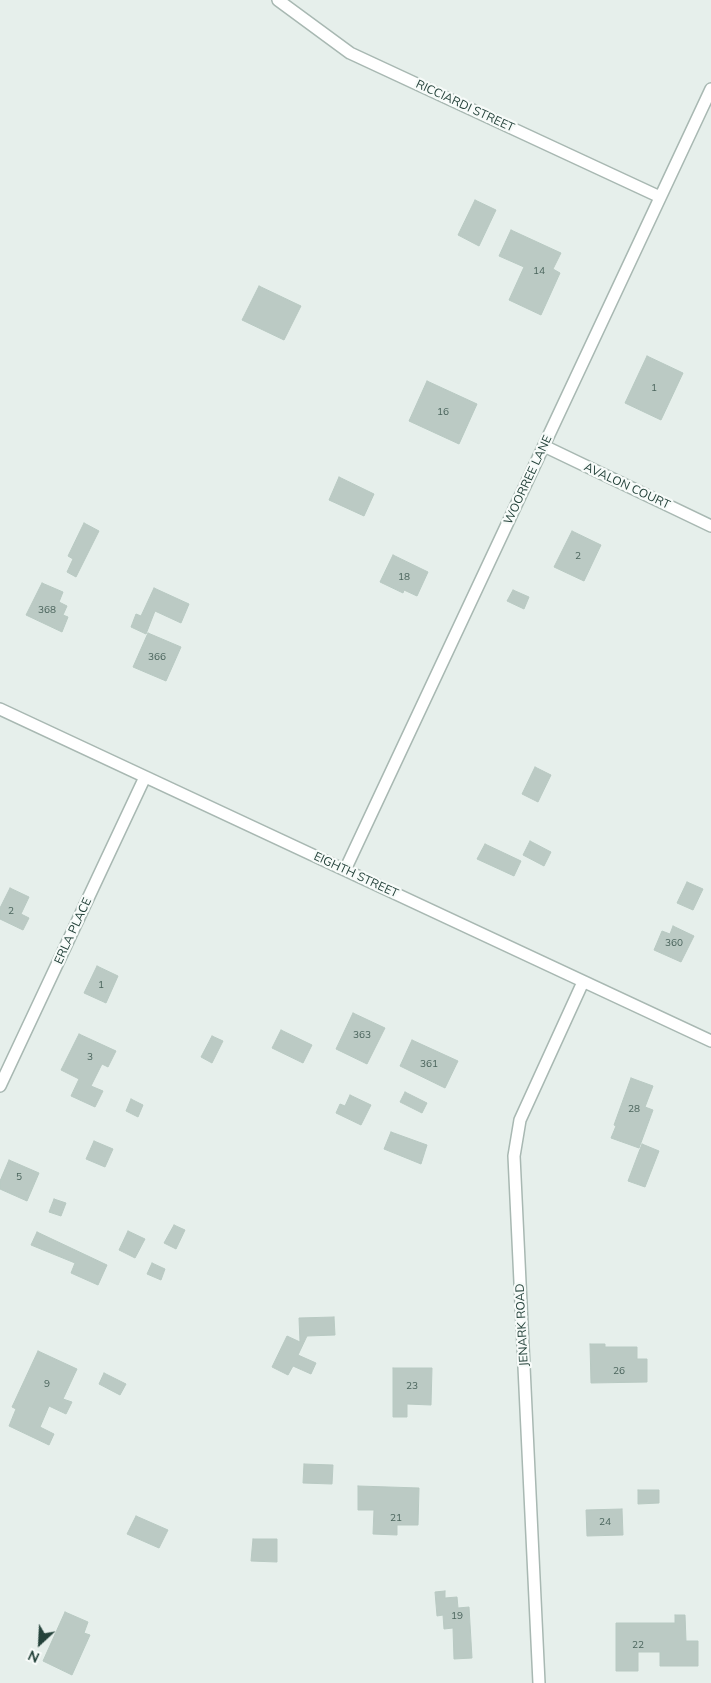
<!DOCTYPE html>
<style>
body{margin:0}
#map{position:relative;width:711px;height:1683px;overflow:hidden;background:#e6efeb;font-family:Mulish,sans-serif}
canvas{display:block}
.north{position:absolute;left:15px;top:1618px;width:50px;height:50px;-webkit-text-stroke:4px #f7fbf9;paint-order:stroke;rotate:205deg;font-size:14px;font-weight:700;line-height:20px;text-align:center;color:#24423a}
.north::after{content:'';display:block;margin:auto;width:18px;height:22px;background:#24423a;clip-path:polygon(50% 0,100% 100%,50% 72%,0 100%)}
</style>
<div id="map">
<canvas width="711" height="1683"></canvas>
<div class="north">N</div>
</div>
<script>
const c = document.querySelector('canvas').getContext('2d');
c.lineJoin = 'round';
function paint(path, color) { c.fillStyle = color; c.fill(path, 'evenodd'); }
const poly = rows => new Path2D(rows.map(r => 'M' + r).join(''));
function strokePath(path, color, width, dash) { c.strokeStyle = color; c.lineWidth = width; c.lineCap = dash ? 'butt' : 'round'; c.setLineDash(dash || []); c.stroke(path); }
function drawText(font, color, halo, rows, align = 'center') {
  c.font = font + ' Mulish,sans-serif'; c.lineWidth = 4.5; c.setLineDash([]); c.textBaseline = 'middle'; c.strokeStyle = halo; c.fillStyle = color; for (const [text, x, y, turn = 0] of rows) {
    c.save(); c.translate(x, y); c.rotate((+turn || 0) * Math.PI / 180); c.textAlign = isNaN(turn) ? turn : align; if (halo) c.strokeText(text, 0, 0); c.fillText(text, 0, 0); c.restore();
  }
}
const building = poly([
 [475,200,496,210,479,246,458,235,475,200],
 [511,230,561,253,553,269,560,273,541,315,509,300,524,267,499,256,511,230],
 [259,286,301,306,284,340,242,320,259,286],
 [647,356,683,373,661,420,625,403,647,356],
 [427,381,477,404,459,444,409,421,427,381],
 [339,477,374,494,364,516,329,500,339,477],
 [84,523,99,531,76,577,67,572,73,559,68,556,84,523],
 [572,531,601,545,584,581,554,567,572,531],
 [393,555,428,572,417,596,404,590,403,593,380,582,393,555],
 [42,583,63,592,59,602,67,606,63,615,68,617,62,632,26,615,42,583],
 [154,588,189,604,181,623,155,611,146,634,131,627,136,614,141,616,154,588],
 [513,590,529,597,524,609,507,601,513,590],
 [148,633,181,647,166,681,133,667,148,633],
 [535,767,551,775,538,802,522,794,535,767],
 [530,841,551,852,544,866,523,855,530,841],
 [485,844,521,861,514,876,477,859,485,844],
 [687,882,703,889,693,910,677,903,687,882],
 [10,888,29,897,21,914,29,918,23,930,0,919,0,908,10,888],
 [673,926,694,936,681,962,654,950,662,931,670,934,673,926],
 [97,966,118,976,106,1003,84,993,97,966],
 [353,1013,385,1028,367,1064,336,1049,353,1013],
 [281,1030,312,1045,303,1063,272,1048,281,1030],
 [79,1034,116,1051,108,1067,102,1064,91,1086,103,1091,95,1107,71,1096,79,1079,61,1070,79,1034],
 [212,1036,223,1041,212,1063,201,1057,212,1036],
 [412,1040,458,1061,445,1088,400,1066,412,1040],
 [631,1078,653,1086,645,1107,653,1110,639,1148,611,1138,616,1126,614,1125,631,1078],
 [405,1092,427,1103,422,1113,400,1102,405,1092],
 [350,1095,371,1105,361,1125,336,1113,340,1104,345,1106,350,1095],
 [131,1099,143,1105,138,1117,126,1111,131,1099],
 [391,1132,427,1145,421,1164,384,1149,391,1132],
 [94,1141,113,1149,105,1167,86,1159,94,1141],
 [642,1144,659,1151,645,1187,628,1181,642,1144],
 [9,1160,39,1173,27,1201,0,1189,0,1181,9,1160],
 [54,1199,66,1203,61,1216,49,1212,54,1199],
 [174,1225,185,1230,176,1249,164,1243,174,1225],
 [128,1231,145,1239,135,1258,119,1250,128,1231],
 [37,1232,107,1265,98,1285,71,1273,75,1263,31,1245,37,1232],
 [152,1263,165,1269,161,1280,147,1274,152,1263],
 [334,1317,335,1335,307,1336,298,1355,316,1363,311,1374,293,1366,288,1375,272,1367,287,1336,300,1342,299,1318,334,1317],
 [590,1344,605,1344,605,1347,637,1347,637,1359,647,1359,647,1382,591,1383,590,1344],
 [38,1351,77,1369,63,1399,72,1402,66,1414,49,1406,40,1427,54,1434,49,1445,9,1426,16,1409,12,1407,38,1351],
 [393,1368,432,1368,431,1405,407,1404,407,1417,393,1417,393,1368],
 [104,1373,126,1384,120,1395,99,1384,104,1373],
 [304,1464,333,1465,332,1484,303,1483,304,1464],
 [358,1486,419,1488,418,1525,397,1525,397,1535,373,1534,374,1510,358,1510,358,1486],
 [638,1490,659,1490,659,1503,638,1504,638,1490],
 [622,1509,623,1535,587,1536,586,1510,622,1509],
 [136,1516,168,1530,159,1548,127,1534,136,1516],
 [253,1539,277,1539,277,1562,251,1561,253,1539],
 [445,1591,445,1598,457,1597,458,1608,469,1607,472,1658,454,1659,453,1628,444,1629,443,1615,437,1616,435,1592,445,1591],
 [65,1612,88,1622,84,1633,90,1635,72,1675,43,1661,65,1612],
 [675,1615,685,1615,686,1641,698,1641,698,1666,660,1666,660,1652,638,1652,638,1671,616,1671,616,1623,675,1623,675,1615]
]);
paint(building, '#bbcac4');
strokePath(building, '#b8c9c2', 1);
const street = poly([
 [278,0,350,53,660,197],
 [544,446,711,526],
 [0,709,711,1041],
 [345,870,711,89],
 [0,1086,145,777],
 [539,1683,514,1156,520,1120,583,982]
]);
strokePath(street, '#a8b8b2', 14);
strokePath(street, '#fff', 11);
drawText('10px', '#4a645c', null, [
 ["14",539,271],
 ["1",654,388],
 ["16",443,412],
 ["2",578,556],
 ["18",404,577],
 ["368",47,610],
 ["366",157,657],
 ["2",11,911],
 ["360",674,943],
 ["1",101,985],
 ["363",362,1035],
 ["3",90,1057],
 ["361",429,1064],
 ["28",634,1109],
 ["5",19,1177],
 ["26",619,1371],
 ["9",47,1384],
 ["23",412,1386],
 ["21",396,1518],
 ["24",605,1522],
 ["19",457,1616],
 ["22",638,1645]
]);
drawText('12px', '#24423a', '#f7fbf9', [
 ["RICCIARDI STREET",465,106,25],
 ["WOORREE LANE",528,480,-65],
 ["AVALON COURT",627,486,25],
 ["EIGHTH STREET",356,875,25],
 ["ERLA PLACE",73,931,-65],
 ["JENARK ROAD",522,1325,-93]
]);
</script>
